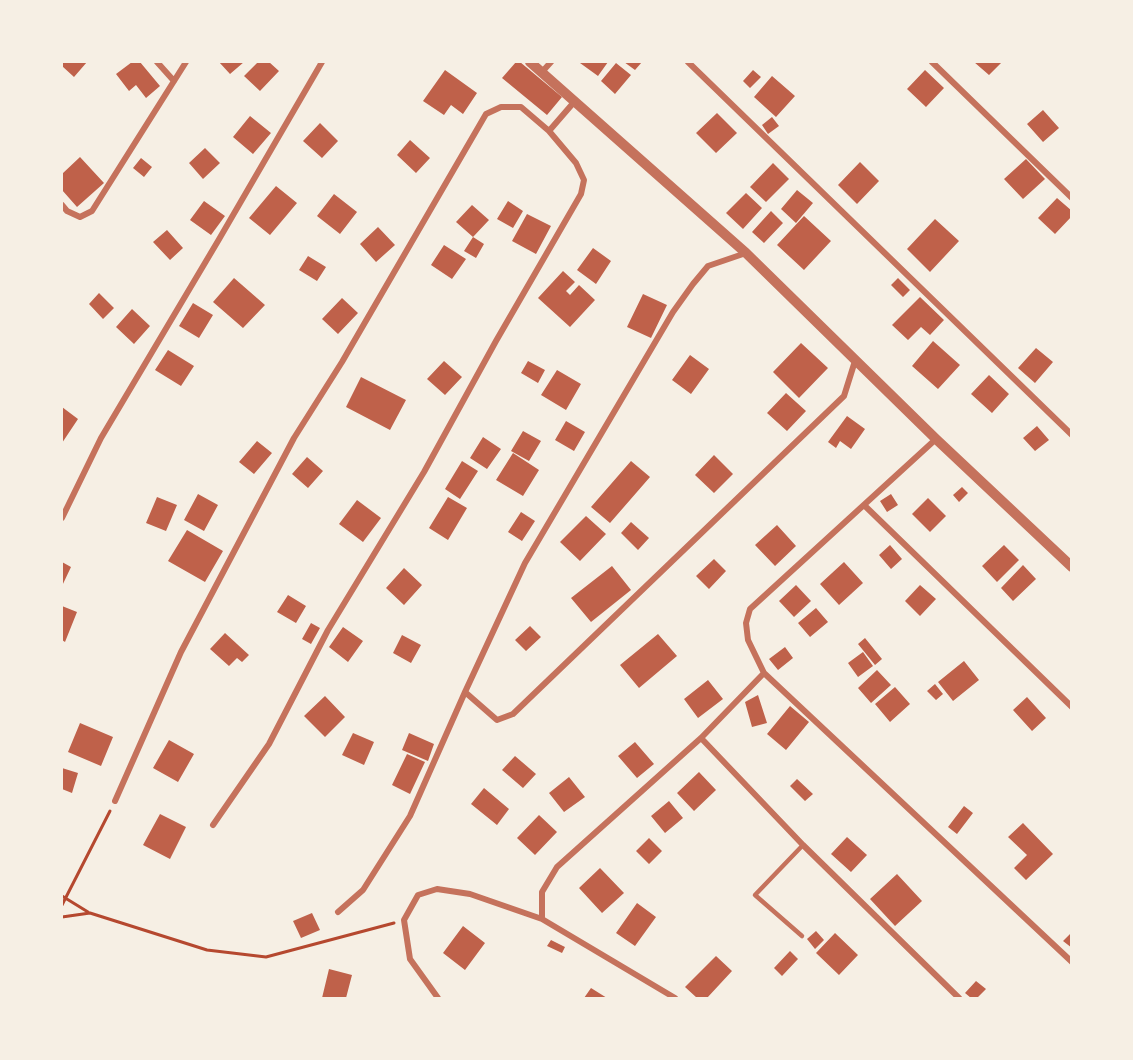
<!DOCTYPE html>
<style>
body{margin:0}
#map{position:relative;width:1133px;height:1060px;overflow:hidden;background:#f6efe4;font-family:"Sofia Sans Condensed",sans-serif}
canvas{display:block}
.frame{position:absolute;inset:0;border:63px solid #f6efe4;pointer-events:none}
</style>
<div id="map">
<canvas width="1133" height="1060"></canvas>
<div class="frame"></div>
</div>
<script>
const c = document.querySelector('canvas').getContext('2d');
c.lineJoin = 'round';
function paint(path, color) { c.fillStyle = color; c.fill(path, 'evenodd'); }
const poly = rows => new Path2D(rows.map(r => 'M' + r).join(''));
function strokePath(path, color, width, dash) { c.strokeStyle = color; c.lineWidth = width; c.lineCap = dash ? 'butt' : 'round'; c.setLineDash(dash || []); c.stroke(path); }
paint(poly([
 [62,62,87,62,74,77,62,66],
 [132,62,140,62,160,86,146,98,136,85,129,91,116,74],
 [219,62,244,62,230,74],
 [258,62,269,62,279,71,260,91,244,76],
 [516,62,520,62,562,97,547,115,502,78],
 [581,62,608,62,598,76,580,63],
 [624,62,642,62,635,70],
 [974,62,1002,62,989,75],
 [616,63,631,75,615,94,601,81],
 [445,70,477,93,463,114,451,105,444,115,423,101],
 [753,70,761,77,750,88,743,81],
 [925,70,944,88,926,107,907,89],
 [772,76,795,96,776,117,754,97],
 [1043,110,1059,128,1043,142,1027,124],
 [717,113,737,133,716,153,696,133],
 [250,116,271,133,253,154,233,137],
 [772,117,779,126,768,134,762,125],
 [320,123,338,141,322,158,303,141],
 [410,140,430,158,416,173,397,155],
 [205,148,220,163,203,179,189,163],
 [80,157,104,183,77,207,62,190,62,174],
 [141,158,152,167,144,177,133,168],
 [1026,159,1045,179,1023,199,1004,179],
 [860,162,879,181,857,204,838,185],
 [773,163,789,179,766,202,750,187],
 [276,186,297,203,270,235,249,218],
 [797,190,813,203,796,223,781,209],
 [746,193,762,208,743,229,726,213],
 [334,194,357,212,340,234,317,216],
 [1057,198,1072,211,1072,216,1055,234,1038,218],
 [204,201,225,216,211,235,190,220],
 [508,201,523,211,513,228,497,219],
 [472,205,489,220,473,237,456,222],
 [771,211,783,223,764,243,752,232],
 [527,214,551,226,536,254,512,241],
 [804,216,831,241,804,270,777,245],
 [935,219,959,241,930,272,907,249],
 [378,227,395,245,376,262,360,244],
 [167,230,183,248,170,260,153,242],
 [473,237,484,244,476,258,464,251],
 [444,245,466,259,452,279,431,265],
 [593,248,611,261,596,284,577,270],
 [308,256,326,267,317,281,299,270],
 [563,271,575,282,566,291,570,295,579,285,595,300,570,327,538,298],
 [234,278,265,305,243,328,213,302],
 [898,278,910,290,903,297,891,285],
 [99,293,114,308,103,319,89,304],
 [643,294,667,305,651,338,627,327],
 [920,297,944,320,930,335,921,327,908,340,892,325],
 [342,298,358,313,338,334,322,319],
 [193,303,213,315,199,338,179,326],
 [132,309,150,326,134,344,116,327],
 [933,341,960,365,938,389,912,366],
 [801,343,828,368,799,398,773,372],
 [1036,348,1053,362,1035,383,1018,368],
 [168,350,194,366,181,386,155,370],
 [690,355,709,369,691,394,672,380],
 [444,361,462,377,445,395,427,379],
 [528,361,545,370,538,383,521,373],
 [557,370,581,384,566,410,541,395],
 [989,375,1009,394,992,413,971,394],
 [361,377,406,400,390,430,346,407],
 [786,393,806,411,787,431,767,413],
 [62,407,78,419,62,443],
 [847,416,865,429,851,449,840,441,836,448,828,442],
 [566,421,585,432,574,451,555,440],
 [1037,426,1049,440,1035,451,1023,438],
 [523,431,541,441,529,461,511,451],
 [483,437,501,449,487,469,470,458],
 [257,441,272,453,254,474,239,462],
 [513,453,539,470,523,496,496,480],
 [714,455,733,474,714,493,695,475],
 [307,457,323,471,308,488,292,474],
 [462,461,478,471,460,499,445,489],
 [631,461,650,477,610,523,591,507],
 [962,487,968,493,959,502,953,495],
 [198,494,218,505,204,531,184,520],
 [891,494,898,505,887,512,880,501],
 [157,497,177,505,166,531,146,523],
 [448,497,467,508,448,540,429,528],
 [928,498,946,516,930,532,912,514],
 [357,500,381,518,363,542,339,524],
 [521,512,535,521,522,541,508,532],
 [586,516,606,534,580,561,560,542],
 [631,522,649,538,638,550,621,533],
 [777,525,796,546,775,566,755,545],
 [187,530,223,551,205,582,168,561],
 [890,545,902,559,891,569,879,555],
 [1004,545,1019,560,997,582,982,566],
 [714,559,726,571,709,589,696,576],
 [62,562,71,567,62,586],
 [844,562,863,583,839,605,820,584],
 [1023,565,1036,579,1013,601,1001,588],
 [612,566,631,590,591,622,571,598],
 [404,568,422,585,404,605,386,588],
 [796,585,811,601,794,617,779,601],
 [920,585,936,599,920,616,905,601],
 [288,595,306,606,296,623,277,612],
 [62,606,77,612,65,642,62,640],
 [816,608,828,622,810,637,798,623],
 [311,623,320,628,311,644,302,639],
 [530,626,541,637,526,651,515,640],
 [343,627,363,641,348,662,329,647],
 [225,633,249,655,242,662,237,658,229,666,210,649],
 [658,634,677,656,639,688,620,665],
 [402,635,421,645,411,663,393,653],
 [865,638,882,659,875,665,858,644],
 [785,647,793,658,778,670,769,659],
 [863,652,873,666,858,677,848,663],
 [964,661,979,680,953,701,938,682],
 [877,670,891,685,871,703,858,688],
 [708,680,723,699,698,718,684,699],
 [935,684,943,694,936,700,927,691],
 [895,687,910,704,890,722,875,704],
 [758,695,767,723,752,727,745,702],
 [325,696,345,717,325,737,304,716],
 [1027,697,1046,718,1032,731,1013,710],
 [790,706,809,722,786,750,767,734],
 [80,723,113,737,101,766,68,752],
 [353,733,374,742,364,765,342,755],
 [409,733,434,744,428,761,402,750],
 [169,740,194,754,178,782,153,768],
 [635,742,654,764,637,778,618,756],
 [407,754,425,762,410,794,392,785],
 [515,756,536,774,523,788,502,770],
 [62,768,78,773,72,793,62,789],
 [699,772,716,790,694,811,677,793],
 [569,777,585,797,564,812,549,793],
 [797,779,813,794,805,801,790,786],
 [484,788,509,809,497,825,471,804],
 [669,801,683,818,665,833,651,816],
 [964,806,973,813,957,834,948,827],
 [160,814,186,827,170,859,143,845],
 [539,815,557,832,535,855,517,838],
 [1023,823,1053,854,1026,880,1014,868,1027,855,1008,837],
 [847,837,867,855,851,872,831,854],
 [649,838,662,851,649,864,636,851],
 [600,868,624,893,602,913,579,888],
 [897,874,922,901,895,926,870,899],
 [637,903,656,917,635,946,616,933],
 [312,913,320,930,301,938,293,921],
 [463,926,485,943,465,970,443,953],
 [816,931,824,940,815,949,807,939],
 [1072,932,1072,948,1063,941],
 [835,933,858,955,839,975,816,953],
 [551,940,565,947,562,953,547,946],
 [790,951,798,959,782,976,774,968],
 [716,956,732,971,707,998,697,998,685,987],
 [329,969,352,975,346,998,322,998],
 [976,981,986,989,977,998,971,998,965,993],
 [591,988,607,998,584,998]
]), '#bf614a');
strokePath(poly([
 [62,896,88,912],
 [62,905,110,811],
 [62,917,90,913,207,950,266,957,394,923]
]), '#b5482f', 3);
strokePath(poly([
 [802,936,755,895,803,845]
]), '#c5725c', 4.5);
strokePath(poly([
 [157,62,174,81],
 [688,62,1072,435],
 [932,62,1072,198],
 [541,73,551,62],
 [62,205,67,211,80,217,92,211,186,62],
 [864,505,1072,707],
 [62,518,101,438,218,241,322,62],
 [764,673,1072,962],
 [465,692,497,720,513,714,844,396,855,361],
 [701,738,803,845,959,998],
 [115,801,181,652,294,438,342,362,486,114,501,107,521,107,549,131,575,101],
 [213,825,269,744,328,630,424,472,496,341,581,194,584,180,576,163,549,131],
 [338,912,363,890,410,816,465,692,525,563,673,312,693,284,708,266,746,253],
 [438,998,410,959,404,920,418,895,437,889,470,894,542,919],
 [675,998,542,919,542,892,557,867,701,738,764,673,748,640,746,623,750,609,936,439]
]), '#c5725c', 6);
strokePath(poly([
 [530,62,746,253,936,439,1072,567]
]), '#c5725c', 10);
</script>
